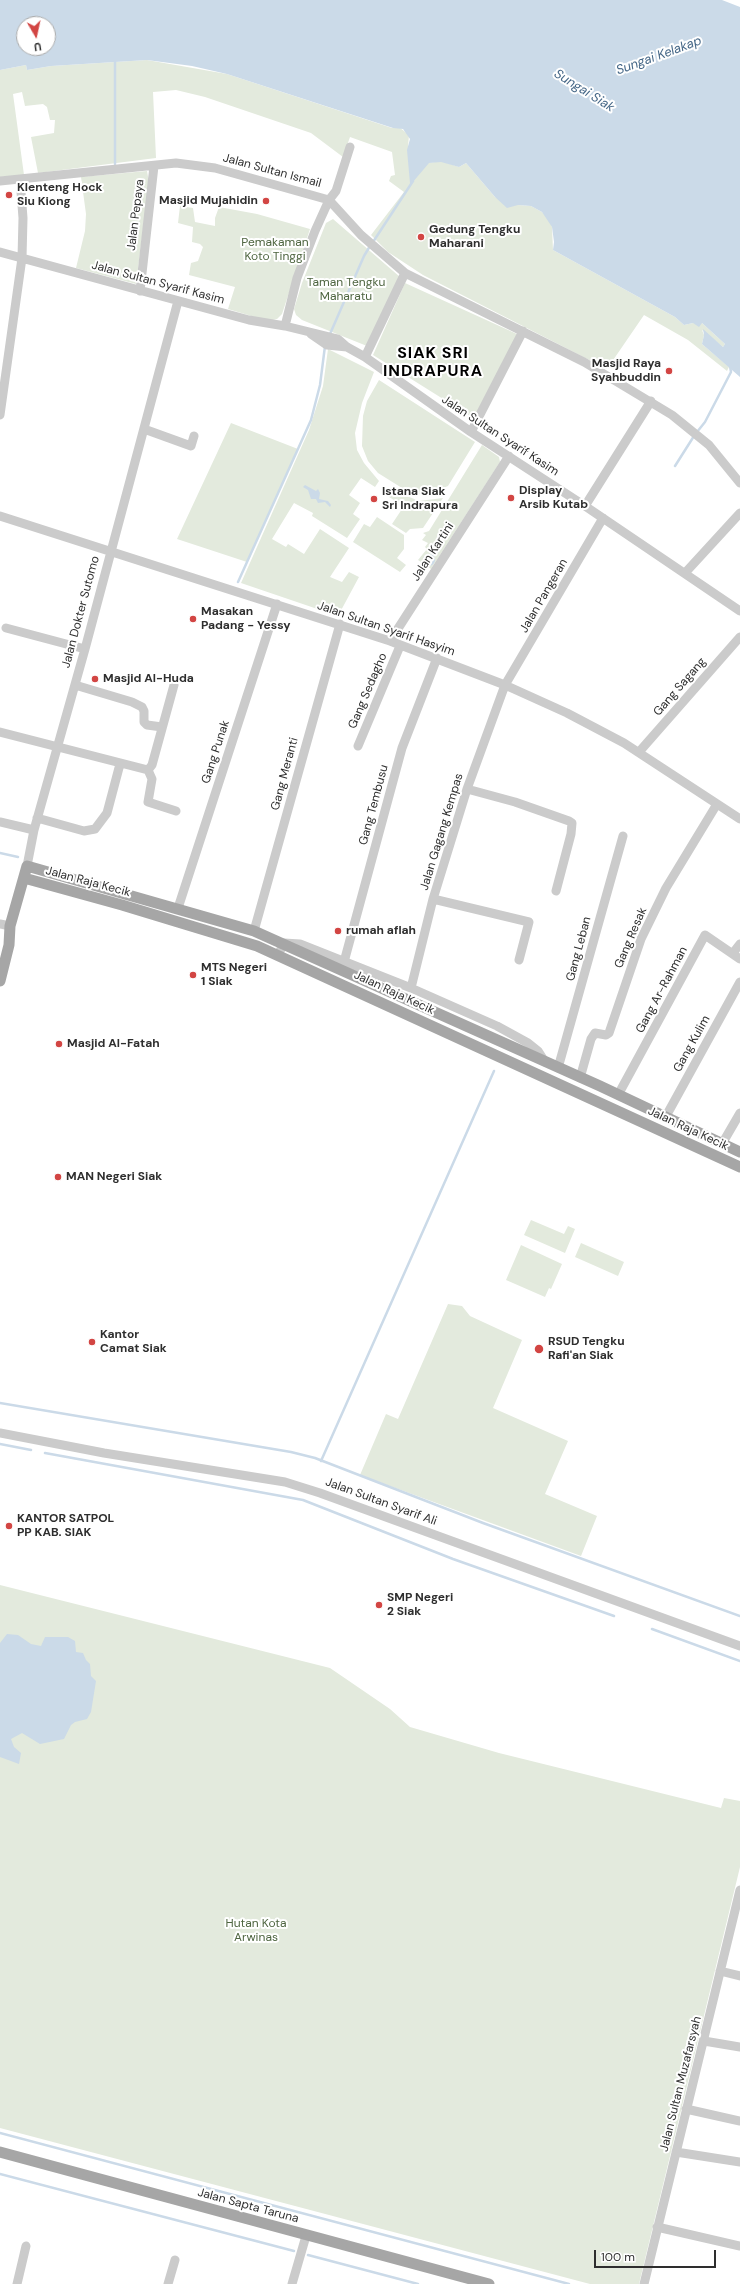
<!DOCTYPE html>
<style>
body{margin:0}
#map{position:relative;width:740px;height:2284px;overflow:hidden;background:#fff;font-family:"DM Sans",sans-serif}
canvas{display:block}
.north{position:absolute;left:16px;top:16px;width:40px;height:40px;box-sizing:border-box;background:#fff;border:1px solid #ababab;border-radius:50%;rotate:171deg;font-size:11px;font-weight:700;line-height:16px;text-align:center;color:#2e2e2e}
.north::after{content:'';display:block;margin:auto;width:14px;height:18px;background:#d24543;clip-path:polygon(50% 0,100% 100%,50% 72%,0 100%)}
.scale{position:absolute;left:594px;top:2250px;width:122px;height:18px;box-sizing:border-box;border:2px solid #2e2e2e;border-top:0;padding-left:5px;font-size:12px;line-height:14px;white-space:nowrap;color:#2e2e2e;-webkit-text-stroke:3px #fff;paint-order:stroke}
</style>
<div id="map">
<canvas width="740" height="2284"></canvas>
<div class="north">U</div>
<div class="scale">100 m</div>
</div>
<script>
const c = document.querySelector('canvas').getContext('2d');
c.lineJoin = 'round';
function paint(path, color) { c.fillStyle = color; c.fill(path, 'evenodd'); }
const poly = rows => new Path2D(rows.map(r => 'M' + r).join(''));
function strokePath(path, color, width, dash) { c.strokeStyle = color; c.lineWidth = width; c.lineCap = dash ? 'butt' : 'round'; c.setLineDash(dash || []); c.stroke(path); }
function drawText(font, color, halo, rows, align = 'center') {
  c.font = font + ' "DM Sans",sans-serif'; c.lineWidth = 4; c.setLineDash([]); c.textBaseline = 'middle'; c.strokeStyle = halo; c.fillStyle = color; for (const [text, x, y, turn = 0] of rows) {
    c.save(); c.translate(x, y); c.rotate((+turn || 0) * Math.PI / 180); c.textAlign = isNaN(turn) ? turn : align; if (halo) c.strokeText(text, 0, 0); c.fillText(text, 0, 0); c.restore();
  }
}
paint(poly([
 [147,60,227,74,392,128,399,127,409,135,408,147,429,163,441,161,459,167,466,163,495,197,518,205,531,206,542,212,550,220,552,227,553,250,675,317,684,325,693,323,702,323,725,344,723,347,702,330,704,335,702,344,729,367,727,371,688,340,644,315,607,369,423,275,388,252,371,235,404,192,389,181,391,176,395,175,392,152,350,137,343,157,311,133,205,97,176,90,153,92,156,158,38,173,31,137,54,133,55,120,50,120,47,107,43,104,25,106,22,92,13,94,24,175,0,177,0,70,26,65,27,70,51,66],
 [147,171,149,182,136,284,76,268,85,231,86,214,81,177],
 [180,206,193,208,195,222,215,226,215,218,219,207,257,214,310,229,282,314,277,319,268,321,228,309,235,287,189,275,191,263,198,261,203,247,200,244,192,242,193,227,178,223],
 [333,219,400,277,367,346,302,320,296,315,294,309,302,283,326,223],
 [405,283,517,334,475,419,373,355],
 [328,349,374,372,362,403,355,433,357,450,364,463,379,481,375,487,361,478,349,495,360,503,353,514,360,519,347,538,312,516,313,513,294,503,272,539,286,547,288,544,304,554,320,529,349,548,330,577,342,582,349,572,359,577,338,616,241,583,309,430,323,386],
 [379,380,475,442,448,486,426,495,410,493,378,473,368,461,362,446,363,416,367,401],
 [231,423,298,449,247,562,177,539],
 [482,445,499,457,500,462,431,569,418,560,427,549,425,547,428,543,422,540,426,535,423,533,429,531],
 [390,489,419,501,443,498,423,528,410,529,406,533,392,524,404,506,384,494],
 [377,517,404,535,404,549,397,558,406,565,400,572,353,542,364,524,370,527],
 [531,1220,564,1234,568,1226,575,1229,565,1253,524,1235],
 [581,1243,624,1262,618,1276,575,1257],
 [521,1245,562,1264,551,1289,549,1288,545,1297,506,1280],
 [448,1304,462,1306,470,1316,522,1340,493,1408,568,1441,545,1494,597,1516,581,1556,360,1475,386,1414,398,1419],
 [0,1585,330,1668,390,1709,410,1727,499,1753,721,1808,724,1798,740,1801,740,1867,639,2284,590,2284,0,2128]
]), '#e3eadd');
paint(poly([
 [0,0,722,0,740,7,740,377,702,344,704,335,703,329,723,347,725,344,702,323,699,327,693,323,684,325,675,317,553,250,554,242,552,227,542,212,531,206,518,205,507,208,495,197,466,163,459,167,441,162,429,163,412,183,410,183,407,150,410,139,403,129,393,128,227,74,192,66,147,60,51,66,27,70,26,65,0,70],
 [24,24,48,24,48,48,24,48],
 [305,485,316,491,318,489,320,493,319,499,328,501,331,505,330,507,325,502,318,503,316,499,311,499,308,490,303,487],
 '423 560a6 6 0 1 1 12 0a6 6 0 1 1-12 0Z',
 [7,1634,18,1635,31,1644,41,1646,45,1637,68,1637,75,1641,76,1652,83,1653,86,1660,90,1664,91,1676,96,1681,91,1712,87,1719,75,1722,71,1725,64,1739,40,1744,22,1733,11,1739,14,1747,21,1753,19,1764,0,1757,0,1643]
]), '#cbdae8');
strokePath(poly([
 [115,58,115,164],
 [373,242,413,181],
 [330,334,364,256,370,246],
 [697,432,705,422,731,372,730,366],
 [675,466,694,436],
 [238,582,311,420,320,385,325,346],
 [0,853,18,857],
 [0,1403,291,1452,315,1458,483,1523,740,1616],
 [0,1444,31,1450],
 [45,1453,303,1500,453,1559,614,1616],
 [321,1461,494,1071],
 [652,1629,740,1661],
 [0,2133,569,2284],
 [0,2174,294,2251],
 [308,2255,418,2284]
]), '#cbdae8', 2.5);
strokePath(poly([
 [0,181,176,163,215,168,329,200,361,235,405,273,584,362,672,415,709,445,740,483],
 [0,252,249,320,285,326,338,339,347,347,365,357,471,432,585,506,740,611],
 [140,291,154,166],
 [285,326,297,278,315,231,329,200,336,191,350,147],
 [311,334,327,345,347,347],
 [365,357,405,273],
 [0,415,22,258,23,218,20,179],
 [144,429,191,446,194,436],
 [471,432,523,331],
 [585,506,651,401],
 [0,516,390,641,505,685,567,713,624,743,740,819],
 [685,573,740,513],
 [6,628,85,649],
 [390,641,509,456],
 [75,685,132,702,142,707,144,711,144,722,147,725,162,727],
 [0,732,148,770,152,765,174,685],
 [358,746,400,646],
 [639,752,740,637],
 [148,770,152,779,148,802,176,811],
 [467,789,515,802,569,821,572,823,571,834,556,891],
 [37,818,84,831,95,829,107,813,120,764],
 [0,822,34,830],
 [27,866,34,830,85,649,178,301],
 [433,899,529,922,519,960],
 [178,908,277,604],
 [0,924,10,926],
 [254,931,340,624],
 [733,953,740,944],
 [278,955,284,943,300,944,411,988,497,1026,528,1043,538,1051,545,1062],
 [344,962,402,748,437,658],
 [411,988,433,899,467,789,505,685,603,518],
 [558,1068,623,836],
 [580,1078,591,1039,595,1033,606,1035,609,1033,641,939,666,888,717,804],
 [618,1095,705,935,740,959],
 [665,1118,740,982],
 [722,1144,740,1113],
 [0,1433,104,1453,285,1482,320,1493,740,1646],
 [720,1971,740,1976],
 [704,2041,740,2047],
 [686,2109,740,2121],
 [676,2152,740,2162],
 [657,2227,740,2246],
 [17,2284,26,2246],
 [168,2284,175,2260],
 [292,2284,306,2236],
 [644,2284,740,1890]
]), '#cbcbcb', 9);
strokePath(poly([
 [24,878,122,905,257,946,740,1167],
 [0,981,9,945,10,926,27,866,254,931,600,1086,740,1152],
 [0,2152,489,2284]
]), '#a6a6a6', 11);
for (const [x, y, r, color] of [
 [9,195,4,"#d24543"],
 [266,201,4,"#d24543"],
 [421,237,4,"#d24543"],
 [669,371,4,"#d24543"],
 [511,498,4,"#d24543"],
 [374,499,4,"#d24543"],
 [193,619,4,"#d24543"],
 [95,679,4,"#d24543"],
 [338,931,4,"#d24543"],
 [193,975,4,"#d24543"],
 [59,1044,4,"#d24543"],
 [58,1177,4,"#d24543"],
 [92,1342,4,"#d24543"],
 [539,1349,5,"#d24543"],
 [9,1526,4,"#d24543"],
 [379,1605,4,"#d24543"]
]) { const dot = new Path2D(); dot.arc(x, y, r, 0, 2 * Math.PI); c.fillStyle = color; c.fill(dot); strokePath(dot, '#fff', 1.5); }
drawText('12px', '#2e2e2e', '#fff', [
 ["Jalan Sultan Ismail",272,171,15],
 ["Jalan Pepaya",136,215,-83],
 ["Jalan Sultan Syarif Kasim",158,283,15],
 ["Jalan Sultan Syarif Kasim",500,436,33],
 ["Jalan Kartini",433,552,-57],
 ["Jalan Pangeran",544,596,-60],
 ["Jalan Dokter Sutomo",81,612,-75],
 ["Jalan Sultan Syarif Hasyim",386,629,19],
 ["Gang Sagang",680,687,-49],
 ["Gang Sedagho",368,691,-67],
 ["Gang Punak",216,752,-72],
 ["Gang Meranti",285,774,-75],
 ["Gang Tembusu",374,805,-75],
 ["Jalan Gagang Kempas",442,832,-73],
 ["Jalan Raja Kecik",88,882,15],
 ["Gang Resak",631,938,-67],
 ["Gang Leban",579,949,-75],
 ["Gang Ar-Rahman",662,990,-62],
 ["Jalan Raja Kecik",394,993,25],
 ["Gang Kulim",692,1044,-61],
 ["Jalan Raja Kecik",688,1129,25],
 ["Jalan Sultan Syarif Ali",381,1502,20],
 ["Jalan Sultan Muzafarsyah",681,2084,-76],
 ["Jalan Sapta Taruna",248,2206,15]
]);
drawText('bold 12px', '#2e2e2e', '#fff', [
 ["Klenteng Hock",17,188],
 ["Siu Kiong",17,202],
 ["Masjid Mujahidin",258,201,"right"],
 ["Gedung Tengku",429,230],
 ["Maharani",429,244],
 ["Masjid Raya",661,364,"right"],
 ["Syahbuddin",661,378,"right"],
 ["Display",519,491],
 ["Arsib Kutab",519,505],
 ["Istana Siak",382,492],
 ["Sri Indrapura",382,506],
 ["Masakan",201,612],
 ["Padang - Yessy",201,626],
 ["Masjid Al-Huda",103,679],
 ["rumah aflah",346,931],
 ["MTS Negeri",201,968],
 ["1 Siak",201,982],
 ["Masjid Al-Fatah",67,1044],
 ["MAN Negeri Siak",66,1177],
 ["Kantor",100,1335],
 ["Camat Siak",100,1349],
 ["RSUD Tengku",548,1342],
 ["Rafi'an Siak",548,1356],
 ["KANTOR SATPOL",17,1519],
 ["PP KAB. SIAK",17,1533],
 ["SMP Negeri",387,1598],
 ["2 Siak",387,1612]
], 'left');
drawText('12px', '#4e6540', '#fff', [
 ["Pemakaman",275,243],
 ["Koto Tinggi",275,257],
 ["Taman Tengku",346,283],
 ["Maharatu",346,297],
 ["Hutan Kota",256,1924],
 ["Arwinas",256,1938]
]);
drawText('italic 13px', '#456787', '#fff', [
 ["Sungai Kelakap",659,56,-20],
 ["Sungai Siak",584,91,32]
]);
c.letterSpacing = '1px';
drawText('bold 16px', '#000', '#fff', [
 ["SIAK SRI",433,354],
 ["INDRAPURA",433,372]
]);
c.letterSpacing = '0px';
</script>
